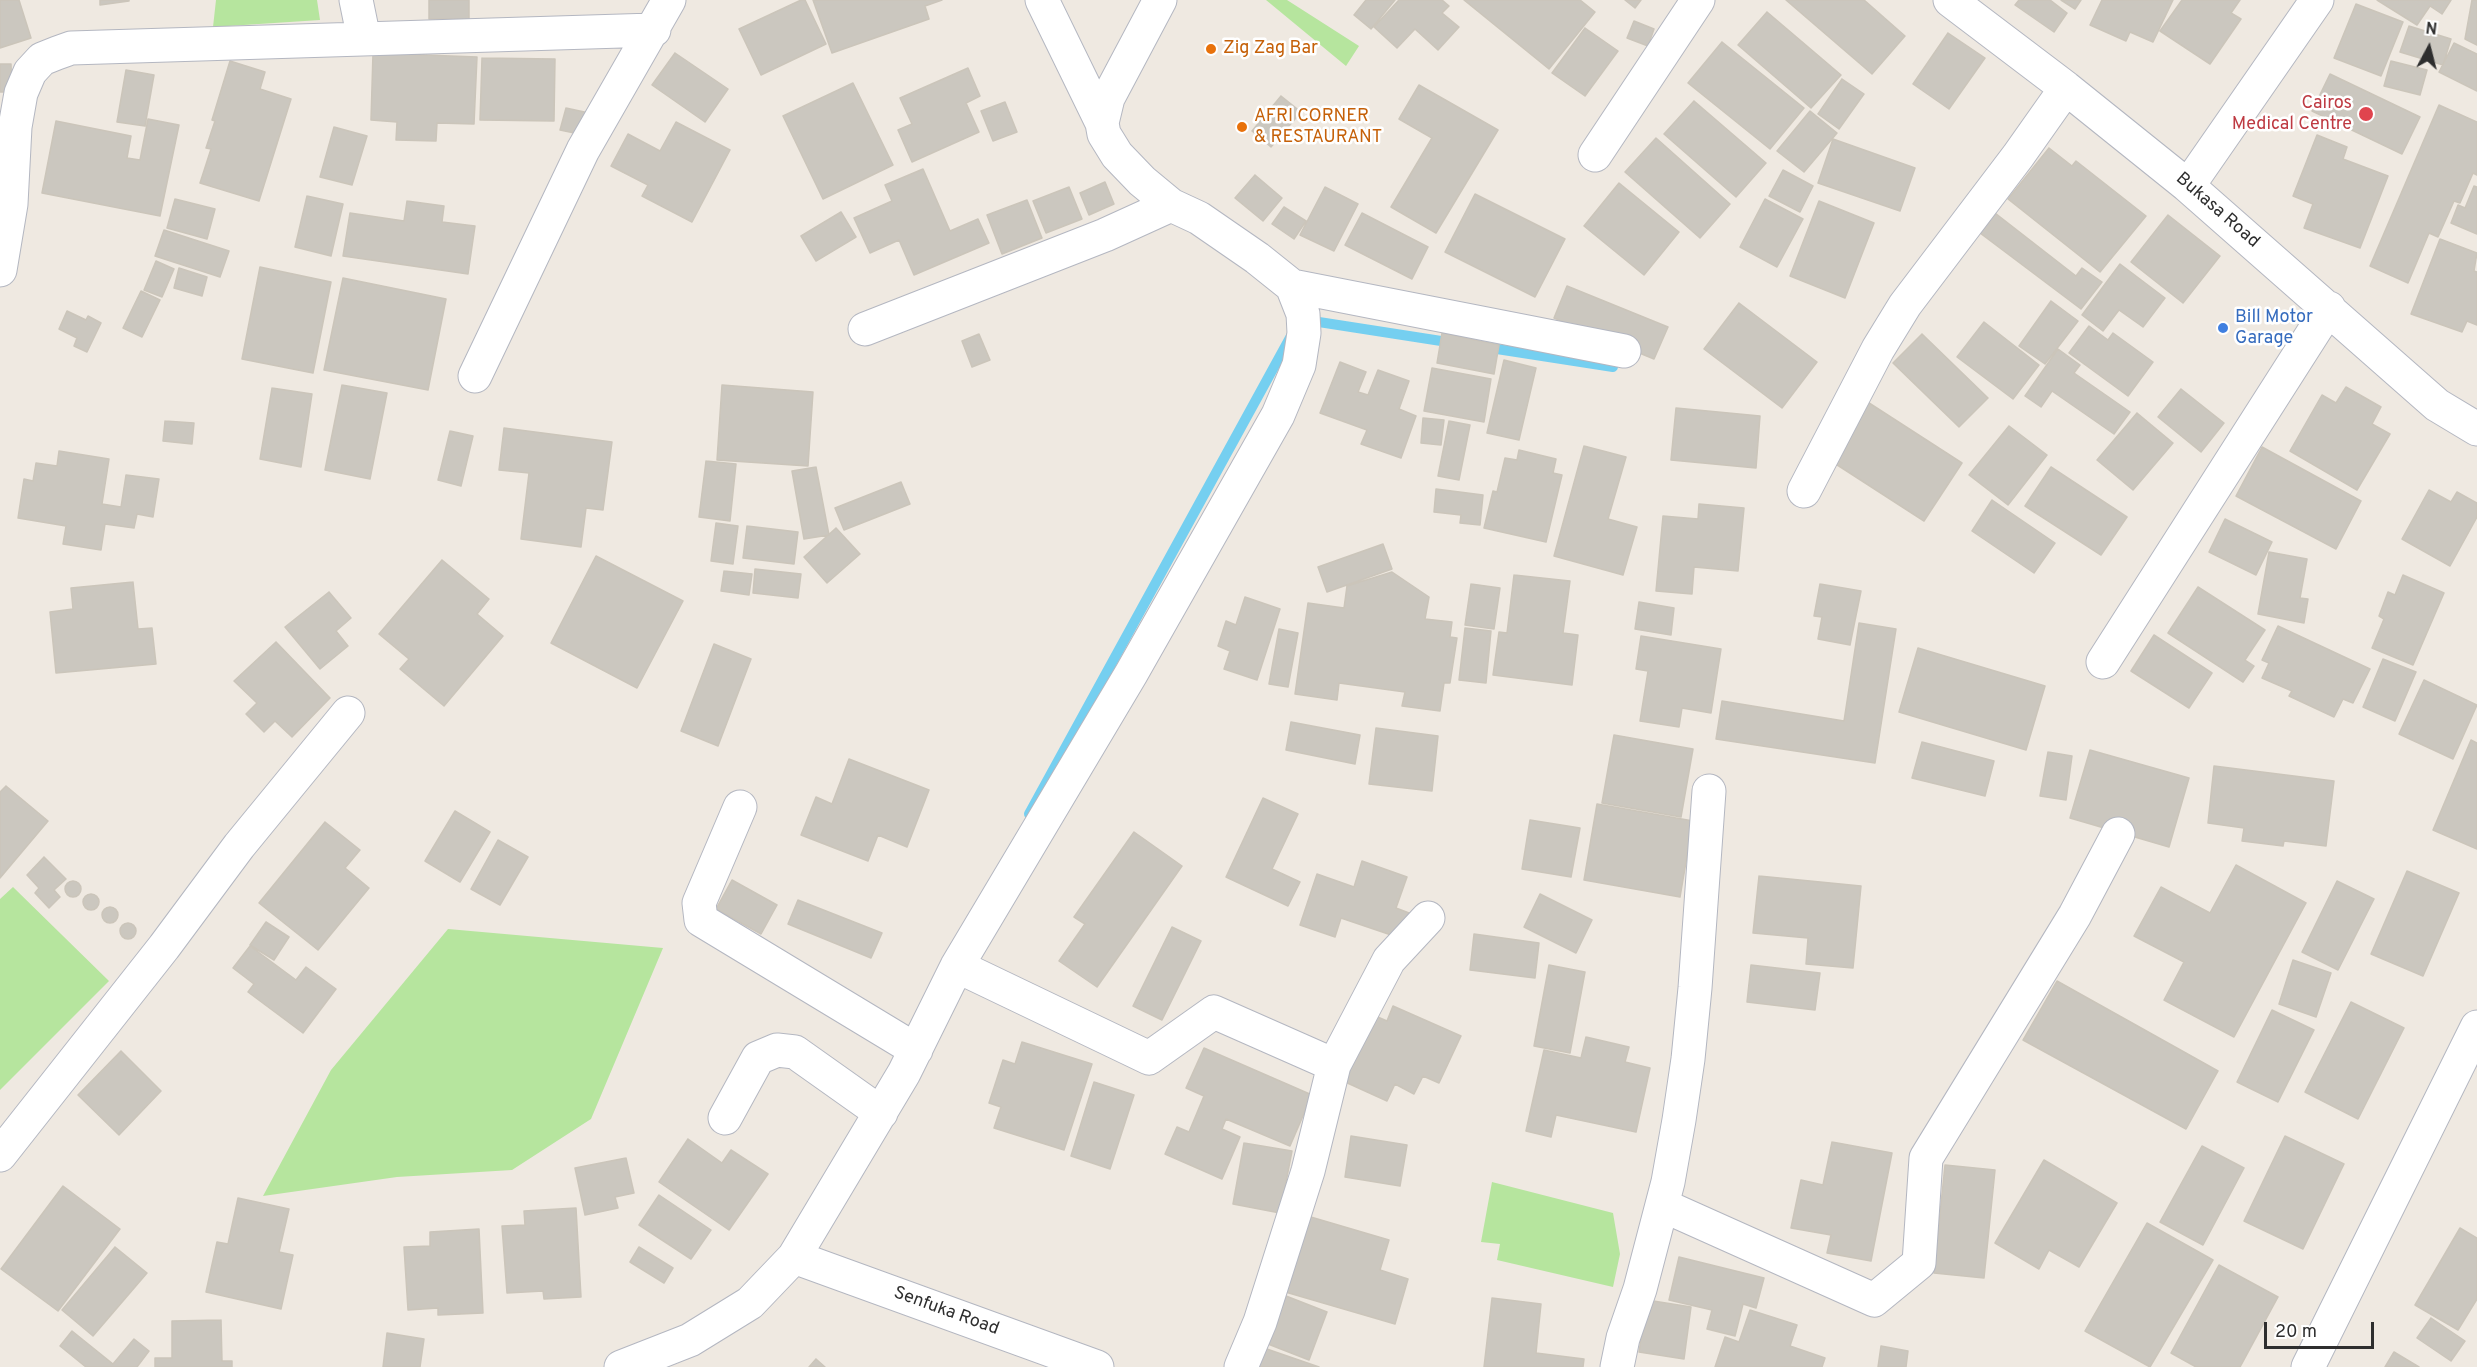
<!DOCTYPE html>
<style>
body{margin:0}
#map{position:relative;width:2477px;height:1367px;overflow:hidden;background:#efe9e1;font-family:Overpass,sans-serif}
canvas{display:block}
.north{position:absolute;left:2399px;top:18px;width:60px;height:60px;-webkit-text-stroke:4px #fff;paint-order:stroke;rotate:7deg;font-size:16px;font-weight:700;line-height:24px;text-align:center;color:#2e2e2e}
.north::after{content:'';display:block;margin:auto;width:21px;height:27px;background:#2e2e2e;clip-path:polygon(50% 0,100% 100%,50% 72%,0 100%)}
.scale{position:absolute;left:2264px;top:1322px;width:110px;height:27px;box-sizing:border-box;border:3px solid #2e2e2e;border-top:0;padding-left:8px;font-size:18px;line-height:21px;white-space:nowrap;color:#2e2e2e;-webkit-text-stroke:4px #fff;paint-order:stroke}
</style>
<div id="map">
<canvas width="2477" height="1367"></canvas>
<div class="north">N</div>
<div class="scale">20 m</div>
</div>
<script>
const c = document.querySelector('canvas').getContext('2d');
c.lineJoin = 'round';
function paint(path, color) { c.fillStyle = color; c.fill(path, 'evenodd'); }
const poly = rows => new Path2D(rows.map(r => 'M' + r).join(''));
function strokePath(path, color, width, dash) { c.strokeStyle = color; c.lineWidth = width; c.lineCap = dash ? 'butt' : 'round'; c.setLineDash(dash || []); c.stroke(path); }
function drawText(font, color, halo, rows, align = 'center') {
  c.font = font + ' Overpass,sans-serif'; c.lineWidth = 5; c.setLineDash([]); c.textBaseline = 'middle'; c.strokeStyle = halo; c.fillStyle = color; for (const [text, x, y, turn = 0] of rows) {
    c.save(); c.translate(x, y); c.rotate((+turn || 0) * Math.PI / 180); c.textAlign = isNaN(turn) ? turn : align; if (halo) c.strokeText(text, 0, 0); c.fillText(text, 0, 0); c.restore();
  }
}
paint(poly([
 [216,0,317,0,320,20,213,27],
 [1266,0,1287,0,1359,46,1346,66],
 [13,887,109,981,0,1090,0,899],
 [448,929,663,948,591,1119,512,1170,397,1177,263,1196,331,1070],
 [1492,1182,1613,1213,1620,1254,1613,1287,1497,1260,1500,1244,1481,1242]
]), '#b6e59e');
strokePath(poly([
 [1306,320,1454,343],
 [1484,347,1613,367],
 [1029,814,1291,336]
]), '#75cff0', 10);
const building = poly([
 [0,0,19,0,31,38,0,48,0,0],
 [100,0,129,0,129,1,100,5,100,0],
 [429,0,469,0,469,19,429,19,429,0],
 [801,0,805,0,826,44,761,75,739,29,801,0],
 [813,0,942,0,925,6,929,19,832,53,813,0],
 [1366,0,1395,0,1371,29,1354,15,1366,0],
 [1399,0,1442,0,1449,6,1442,13,1459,27,1438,50,1415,29,1397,48,1374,27,1399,0],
 [1464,0,1580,0,1595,12,1549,69,1464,0],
 [1625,0,1641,0,1635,8,1625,0],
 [1786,0,1864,0,1905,36,1872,74,1786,0],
 [2019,0,2050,0,2067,13,2054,32,2015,5,2019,0],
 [2061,0,2081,0,2075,9,2061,0],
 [2102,0,2173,0,2153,42,2130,32,2126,41,2090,25,2102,0],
 [2182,0,2240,0,2231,13,2241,19,2210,64,2160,31,2182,0],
 [2377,0,2451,0,2442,14,2430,6,2417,25,2377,0],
 [2472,0,2477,0,2477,45,2465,39,2472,0],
 [2356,4,2403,22,2381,76,2334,58,2356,4],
 [1767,12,1841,75,1811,108,1738,45,1767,12],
 [1634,21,1654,29,1648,46,1627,38,1634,21],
 [2409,26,2451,39,2443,65,2400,52,2409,26],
 [1585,28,1618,51,1585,96,1552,73,1585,28],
 [1948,33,1985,58,1949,109,1913,84,1948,33],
 [1722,42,1804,108,1770,149,1688,83,1722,42],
 [2454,43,2477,54,2477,91,2439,72,2454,43],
 [373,53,477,57,474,124,437,123,436,141,396,140,397,122,371,120,373,53],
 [675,53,728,89,705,122,652,85,675,53],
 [482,58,555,59,554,121,480,120,482,58],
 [230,61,265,72,260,89,291,99,259,201,200,183,211,149,206,148,215,121,212,120,230,61],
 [2391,61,2427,70,2420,95,2384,86,2391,61],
 [0,64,11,64,12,92,0,92,0,64],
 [968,68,980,96,966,103,979,132,912,162,898,130,912,124,900,98,968,68],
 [126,70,154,75,145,126,117,122,126,70],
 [2330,74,2420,117,2402,154,2312,111,2330,74],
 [1842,79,1864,94,1839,129,1818,114,1842,79],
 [853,83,893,165,823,199,783,116,853,83],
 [1419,85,1498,130,1436,233,1391,207,1432,138,1399,119,1419,85],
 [1281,96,1301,112,1271,147,1252,131,1281,96],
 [1694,101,1766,163,1736,197,1664,134,1694,101],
 [1005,102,1017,132,993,141,981,111,1005,102],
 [2439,105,2477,122,2477,175,2473,173,2460,203,2454,201,2438,237,2429,233,2408,283,2370,266,2439,105],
 [566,108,589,113,584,135,560,130,566,108],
 [1810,111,1837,133,1804,172,1777,151,1810,111],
 [148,119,179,125,160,216,42,193,56,121,131,136,127,158,140,160,148,119],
 [676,122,730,150,692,222,642,196,648,185,611,166,628,134,660,151,676,122],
 [334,127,367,136,352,185,320,177,334,127],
 [2317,135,2347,147,2343,159,2388,176,2360,248,2304,228,2313,204,2293,196,2317,135],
 [1656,138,1730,204,1700,238,1625,172,1656,138],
 [1833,139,1915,168,1900,211,1818,183,1833,139],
 [2049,148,2072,166,2076,161,2146,216,2100,272,2008,199,2049,148],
 [923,169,950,231,978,219,989,243,914,275,899,240,870,253,854,218,892,201,885,185,923,169],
 [1783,170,1813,186,1800,212,1769,196,1783,170],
 [1255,175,1282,198,1263,221,1235,198,1255,175],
 [1105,182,1114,204,1089,215,1080,193,1105,182],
 [1619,183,1679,232,1644,275,1584,226,1619,183],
 [2474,186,2477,187,2477,234,2451,223,2458,205,2465,208,2474,186],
 [1069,187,1082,219,1046,233,1033,201,1069,187],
 [1325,187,1358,204,1334,251,1300,235,1325,187],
 [1475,194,1565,239,1535,297,1445,252,1475,194],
 [307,196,343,204,331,256,295,247,307,196],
 [175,199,215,209,207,239,167,228,175,199],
 [1765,199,1803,219,1777,267,1740,247,1765,199],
 [1027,200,1042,238,1002,254,987,215,1027,200],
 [407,201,444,206,442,222,475,226,468,274,343,256,350,213,404,221,407,201],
 [1819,201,1874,223,1845,298,1790,276,1819,201],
 [1284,207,1306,221,1294,239,1272,224,1284,207],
 [841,212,856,237,816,261,801,236,841,212],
 [1362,213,1428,247,1412,279,1345,245,1362,213],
 [1995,213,2076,276,2082,268,2102,282,2081,309,1980,233,1995,213],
 [2168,215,2220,256,2183,303,2131,262,2168,215],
 [164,230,229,251,220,277,155,256,164,230],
 [2440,239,2477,253,2474,271,2477,272,2477,325,2467,321,2462,332,2411,314,2440,239],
 [156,261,174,269,162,297,144,290,156,261],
 [2120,264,2165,298,2143,327,2119,310,2103,331,2082,315,2120,264],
 [260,267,331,282,313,373,242,359,260,267],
 [179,268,207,277,202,296,174,288,179,268],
 [343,278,446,299,428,390,324,370,343,278],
 [1567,286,1668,327,1654,359,1554,318,1567,286],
 [141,291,160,300,142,337,123,328,141,291],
 [2051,301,2078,321,2045,364,2019,346,2051,301],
 [1739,303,1817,362,1782,408,1704,349,1739,303],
 [67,311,86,320,88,316,101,323,87,352,74,346,77,338,59,329,67,311],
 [1984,322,2039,365,2013,399,1957,357,1984,322],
 [2089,326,2108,340,2113,333,2153,362,2128,396,2069,353,2089,326],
 [1442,333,1499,345,1494,374,1437,363,1442,333],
 [979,334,990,360,972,367,962,341,979,334],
 [1922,334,1988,398,1959,427,1893,363,1922,334],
 [2058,349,2080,365,2074,373,2130,412,2114,434,2052,391,2041,407,2025,396,2058,349],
 [1504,360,1536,368,1519,440,1487,433,1504,360],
 [1340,362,1366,372,1358,392,1368,395,1378,370,1409,381,1399,409,1416,416,1401,458,1361,444,1367,430,1320,413,1340,362],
 [1432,368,1491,379,1484,422,1424,411,1432,368],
 [342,385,387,393,370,479,325,470,342,385],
 [722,385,813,392,808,466,717,460,722,385],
 [2346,387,2381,407,2372,424,2390,434,2357,490,2290,451,2322,395,2336,403,2346,387],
 [272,388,312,394,301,467,260,459,272,388],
 [2181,389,2224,423,2201,452,2158,417,2181,389],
 [1866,401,1962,463,1924,521,1828,459,1866,401],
 [1676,408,1760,416,1756,468,1671,460,1676,408],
 [2137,413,2173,443,2133,490,2097,460,2137,413],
 [1423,418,1444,420,1441,445,1421,443,1423,418],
 [165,421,194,423,192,444,163,441,165,421],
 [1449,421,1470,425,1459,480,1438,476,1449,421],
 [2009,426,2047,455,2008,505,1969,475,2009,426],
 [504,428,612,442,603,510,586,508,581,547,521,539,529,473,499,470,504,428],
 [450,431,473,436,461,486,438,480,450,431],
 [1584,446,1626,457,1608,519,1637,527,1623,575,1554,556,1584,446],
 [2262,447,2361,501,2336,549,2236,496,2262,447],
 [1519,450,1556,459,1553,473,1562,475,1546,542,1484,528,1493,491,1497,492,1505,458,1517,460,1519,450],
 [59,451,109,459,102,504,121,507,126,475,159,479,153,517,137,514,134,528,105,524,101,550,63,544,66,526,18,518,24,479,33,481,36,463,57,466,59,451],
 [706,461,736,464,730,521,699,517,706,461],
 [816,467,829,535,804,539,792,471,816,467],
 [2051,467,2127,517,2101,555,2025,506,2051,467],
 [901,482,910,504,844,530,835,508,901,482],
 [1436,489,1483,495,1480,525,1460,523,1461,515,1434,512,1436,489],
 [2429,490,2451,502,2457,492,2477,503,2477,517,2450,566,2402,539,2429,490],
 [1992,500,2055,543,2034,573,1972,531,1992,500],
 [1699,504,1744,508,1738,571,1694,567,1692,594,1656,591,1663,516,1698,519,1699,504],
 [2225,519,2272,542,2256,575,2209,552,2225,519],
 [716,523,738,526,733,564,711,561,716,523],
 [747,526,798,532,794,564,743,558,747,526],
 [836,528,860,554,827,583,804,557,836,528],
 [1383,544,1392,569,1327,592,1318,567,1383,544],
 [2269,552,2307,559,2300,598,2308,599,2304,623,2258,614,2269,552],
 [596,556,683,601,637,688,551,643,596,556],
 [442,560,489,599,477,614,503,636,444,706,400,669,409,659,379,634,442,560],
 [755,569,801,574,798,598,753,593,755,569],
 [724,571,752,574,749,595,721,591,724,571],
 [1392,572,1429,597,1425,619,1452,622,1450,637,1457,638,1450,683,1444,683,1440,711,1402,706,1405,692,1339,683,1337,700,1295,694,1308,603,1344,608,1347,586,1392,572],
 [1514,575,1570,581,1563,633,1578,635,1572,685,1493,675,1499,632,1507,633,1514,575],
 [2403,575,2444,593,2413,665,2372,648,2384,619,2379,616,2388,592,2395,595,2403,575],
 [133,582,138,629,152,628,156,664,56,673,50,612,73,609,71,588,133,582],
 [1471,584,1500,588,1494,629,1465,625,1471,584],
 [1820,584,1861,591,1850,645,1818,639,1822,617,1814,616,1820,584],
 [2198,587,2265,630,2245,660,2254,666,2243,682,2168,633,2198,587],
 [329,592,351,618,336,631,348,646,320,669,285,627,329,592],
 [1245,597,1280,609,1257,680,1224,669,1230,651,1218,646,1226,621,1236,625,1245,597],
 [1639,602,1674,608,1671,635,1635,629,1639,602],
 [1859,623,1896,629,1875,763,1716,739,1722,701,1844,721,1859,623],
 [2278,626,2370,669,2353,703,2343,699,2334,717,2289,696,2292,691,2262,678,2269,663,2262,660,2278,626],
 [1465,628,1491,631,1486,683,1459,680,1465,628],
 [1279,629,1298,633,1288,687,1269,684,1279,629],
 [2154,635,2212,673,2189,708,2131,671,2154,635],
 [1641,636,1721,649,1711,713,1682,708,1679,727,1640,721,1648,671,1636,669,1641,636],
 [276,642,330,698,292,737,275,721,264,732,246,714,257,703,234,681,276,642],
 [714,644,751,659,718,746,681,731,714,644],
 [1918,648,2045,686,2026,750,1899,712,1918,648],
 [2383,659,2416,672,2395,721,2363,707,2383,659],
 [2424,680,2477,705,2453,759,2399,734,2424,680],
 [1291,722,1360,735,1355,764,1286,750,1291,722],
 [1376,728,1438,736,1432,791,1369,784,1376,728],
 [1614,735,1693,749,1681,817,1602,803,1614,735],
 [2471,740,2477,743,2477,849,2433,830,2471,740],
 [1922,742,1994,761,1985,796,1912,778,1922,742],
 [2090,750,2189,778,2169,847,2070,818,2090,750],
 [2048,752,2072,756,2066,800,2040,796,2048,752],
 [849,759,929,790,907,847,878,835,868,861,801,835,816,797,832,804,849,759],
 [2214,766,2334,781,2326,846,2284,841,2283,846,2242,841,2244,828,2208,823,2214,766],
 [6,786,48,821,0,878,0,792,6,786],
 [1263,798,1298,814,1272,869,1300,882,1288,906,1226,877,1263,798],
 [1597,804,1693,821,1680,897,1584,880,1597,804],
 [455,811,490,832,460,882,425,861,455,811],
 [1530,820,1580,828,1571,877,1522,869,1530,820],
 [325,822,360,850,345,868,369,888,318,950,259,903,325,822],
 [1134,832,1182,866,1097,987,1059,961,1085,924,1074,917,1134,832],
 [498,840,528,857,500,905,471,889,498,840],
 [44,857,66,879,54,890,60,897,49,908,35,893,39,888,27,875,44,857],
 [1362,861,1407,877,1396,908,1409,913,1400,938,1341,918,1335,937,1300,925,1317,874,1354,887,1362,861],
 [2236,865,2306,903,2234,1037,2164,1000,2184,962,2134,936,2161,887,2210,913,2236,865],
 [2407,871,2459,893,2423,976,2371,954,2407,871],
 [1759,876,1861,886,1853,968,1806,964,1808,938,1753,933,1759,876],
 [732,880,777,905,761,934,716,909,732,880],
 [2337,881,2374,899,2338,970,2302,952,2337,881],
 '65 889a8 8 0 1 1 16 0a8 8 0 1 1-16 0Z',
 [1540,894,1592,920,1576,953,1524,927,1540,894],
 '83 902a8 8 0 1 1 16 0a8 8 0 1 1-16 0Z',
 [798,900,882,933,871,958,788,924,798,900],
 '102 915a8 8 0 1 1 16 0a8 8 0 1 1-16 0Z',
 [266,922,289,937,274,960,250,945,266,922],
 '120 931a8 8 0 1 1 16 0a8 8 0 1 1-16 0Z',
 [1172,927,1201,941,1162,1020,1133,1006,1172,927],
 [1474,934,1539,943,1535,978,1470,970,1474,934],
 [250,946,296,980,306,967,336,989,303,1033,248,992,254,984,233,968,250,946],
 [2293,960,2331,973,2316,1017,2279,1004,2293,960],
 [1549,965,1585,972,1570,1053,1534,1046,1549,965],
 [1751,965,1820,973,1815,1010,1747,1002,1751,965],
 [2057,981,2218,1071,2186,1129,2023,1040,2057,981],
 [2351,1002,2404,1028,2358,1119,2305,1092,2351,1002],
 [1393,1006,1461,1036,1439,1083,1423,1076,1414,1094,1395,1084,1387,1101,1343,1081,1373,1015,1387,1021,1393,1006],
 [2272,1010,2314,1030,2278,1102,2237,1082,2272,1010],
 [1586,1037,1629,1047,1625,1062,1650,1068,1636,1132,1556,1115,1551,1137,1526,1131,1544,1050,1581,1058,1586,1037],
 [1022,1042,1092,1064,1064,1150,994,1128,1001,1107,989,1103,1003,1060,1015,1064,1022,1042],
 [1204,1048,1312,1095,1290,1146,1226,1119,1222,1129,1240,1137,1222,1179,1165,1154,1177,1127,1189,1132,1204,1096,1186,1088,1204,1048],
 [121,1051,161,1091,119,1135,78,1095,121,1051],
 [1094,1082,1134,1095,1110,1169,1071,1156,1094,1082],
 [1351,1136,1407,1145,1400,1186,1345,1177,1351,1136],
 [2285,1136,2344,1164,2303,1249,2244,1221,2285,1136],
 [688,1139,722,1163,731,1150,768,1174,729,1230,659,1182,688,1139],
 [1832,1142,1892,1153,1871,1261,1827,1253,1831,1235,1791,1228,1801,1180,1823,1185,1832,1142],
 [1244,1143,1292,1151,1280,1213,1233,1204,1244,1143],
 [2202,1146,2244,1168,2203,1245,2160,1222,2202,1146],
 [626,1158,634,1193,615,1197,618,1208,585,1215,575,1168,626,1158],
 [2044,1160,2117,1203,2079,1267,2049,1250,2039,1269,1995,1243,2044,1160],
 [1945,1165,1995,1170,1984,1278,1934,1273,1945,1165],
 [63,1186,120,1229,58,1311,1,1269,63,1186],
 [659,1195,711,1230,691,1259,639,1225,659,1195],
 [238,1198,289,1209,279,1252,293,1255,281,1309,206,1292,217,1242,228,1244,238,1198],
 [576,1208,581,1297,544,1299,543,1291,507,1293,502,1226,525,1225,524,1211,576,1208],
 [1304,1215,1389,1240,1380,1270,1408,1279,1395,1324,1282,1291,1304,1215],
 [2147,1223,2213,1260,2150,1367,2085,1331,2147,1223],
 [2460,1228,2477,1238,2477,1299,2458,1330,2415,1305,2460,1228],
 [479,1229,483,1313,438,1315,438,1308,408,1310,404,1247,430,1246,430,1232,479,1229],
 [115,1247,147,1273,93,1336,62,1310,115,1247],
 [639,1247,673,1268,664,1283,630,1262,639,1247],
 [1679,1257,1764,1278,1756,1308,1743,1304,1735,1336,1707,1329,1712,1310,1669,1300,1679,1257],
 [2219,1265,2278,1297,2240,1367,2196,1367,2171,1353,2219,1265],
 [1286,1296,1327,1312,1309,1360,1268,1344,1286,1296],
 [1492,1298,1541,1304,1536,1353,1584,1359,1583,1367,1484,1367,1492,1298],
 [1647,1300,1691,1307,1684,1359,1639,1352,1647,1300],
 [1750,1310,1797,1325,1790,1346,1825,1358,1822,1367,1715,1367,1725,1337,1739,1342,1750,1310],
 [2431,1318,2465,1341,2451,1361,2417,1338,2431,1318],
 [221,1320,222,1361,232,1361,232,1367,155,1367,155,1358,172,1358,172,1321,221,1320],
 [72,1331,113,1364,134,1339,149,1351,137,1367,86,1367,60,1346,72,1331],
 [387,1333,424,1339,420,1367,383,1367,387,1333],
 [1881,1346,1908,1351,1906,1367,1878,1367,1881,1346],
 [1261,1347,1319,1367,1254,1367,1261,1347],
 [2394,1352,2419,1367,2385,1367,2394,1352],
 [816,1359,825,1367,809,1367,816,1359]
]);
paint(building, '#cbc7bf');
strokePath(building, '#cbc5ba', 1.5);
const minor = poly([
 [356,0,364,39],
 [1042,0,1102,123],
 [1950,0,2066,88,2188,186,2437,405,2477,429],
 [1595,155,1698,0],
 [2188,186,2317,0],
 [0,270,11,204,15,127,21,93,30,72,42,59,57,53,71,48,654,30],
 [1292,286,1624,351],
 [865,329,1105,235,1171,205],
 [475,376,583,150,669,0],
 [1804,491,1878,349,1905,305,2018,156,2066,88],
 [2103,662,2329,308],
 [740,807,699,903,701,920,916,1050],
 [957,966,1149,1058,1214,1012,1334,1065],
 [725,1118,758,1058,777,1050,795,1052,881,1113],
 [0,1155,164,947,239,846,348,713],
 [1662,1205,1874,1300,1919,1263,1926,1158,2075,915,2118,834],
 [794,1257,1097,1367],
 [621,1367,690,1340,750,1303,794,1257,904,1073,957,966,1131,674,1278,415,1299,365,1304,333,1303,314,1292,286,1257,258,1199,218,1171,205,1142,181,1117,155,1104,134,1102,123,1108,98,1160,0],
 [1241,1367,1260,1322,1308,1171,1334,1065,1389,960,1428,918],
 [1617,1367,1623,1338,1640,1289,1668,1182,1679,1120,1688,1059,1695,988,1709,791],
 [2308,1367,2477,1027]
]);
strokePath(minor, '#b4b7c1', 35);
strokePath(minor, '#fff', 33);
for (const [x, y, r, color] of [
 [1211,49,6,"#e8710a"],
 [2366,114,8,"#e0444e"],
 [1242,127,6,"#e8710a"],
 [2223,328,6,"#3f7fe0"]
]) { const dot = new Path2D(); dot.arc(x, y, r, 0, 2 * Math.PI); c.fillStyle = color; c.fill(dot); strokePath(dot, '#fff', 2); }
drawText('18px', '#c56008', '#fff', [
 ["Zig Zag Bar",1223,49],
 ["AFRI CORNER",1254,117],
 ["& RESTAURANT",1254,138]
], 'left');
drawText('18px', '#be3a42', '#fff', [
 ["Cairos",2352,104],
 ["Medical Centre",2352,125]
], 'right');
drawText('18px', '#2e2e2e', '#fff', [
 ["Bukasa Road",2217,211,41],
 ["Senfuka Road",946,1312,20]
]);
drawText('18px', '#366cbe', '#fff', [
 ["Bill Motor",2235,318],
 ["Garage",2235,339]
], 'left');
</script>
